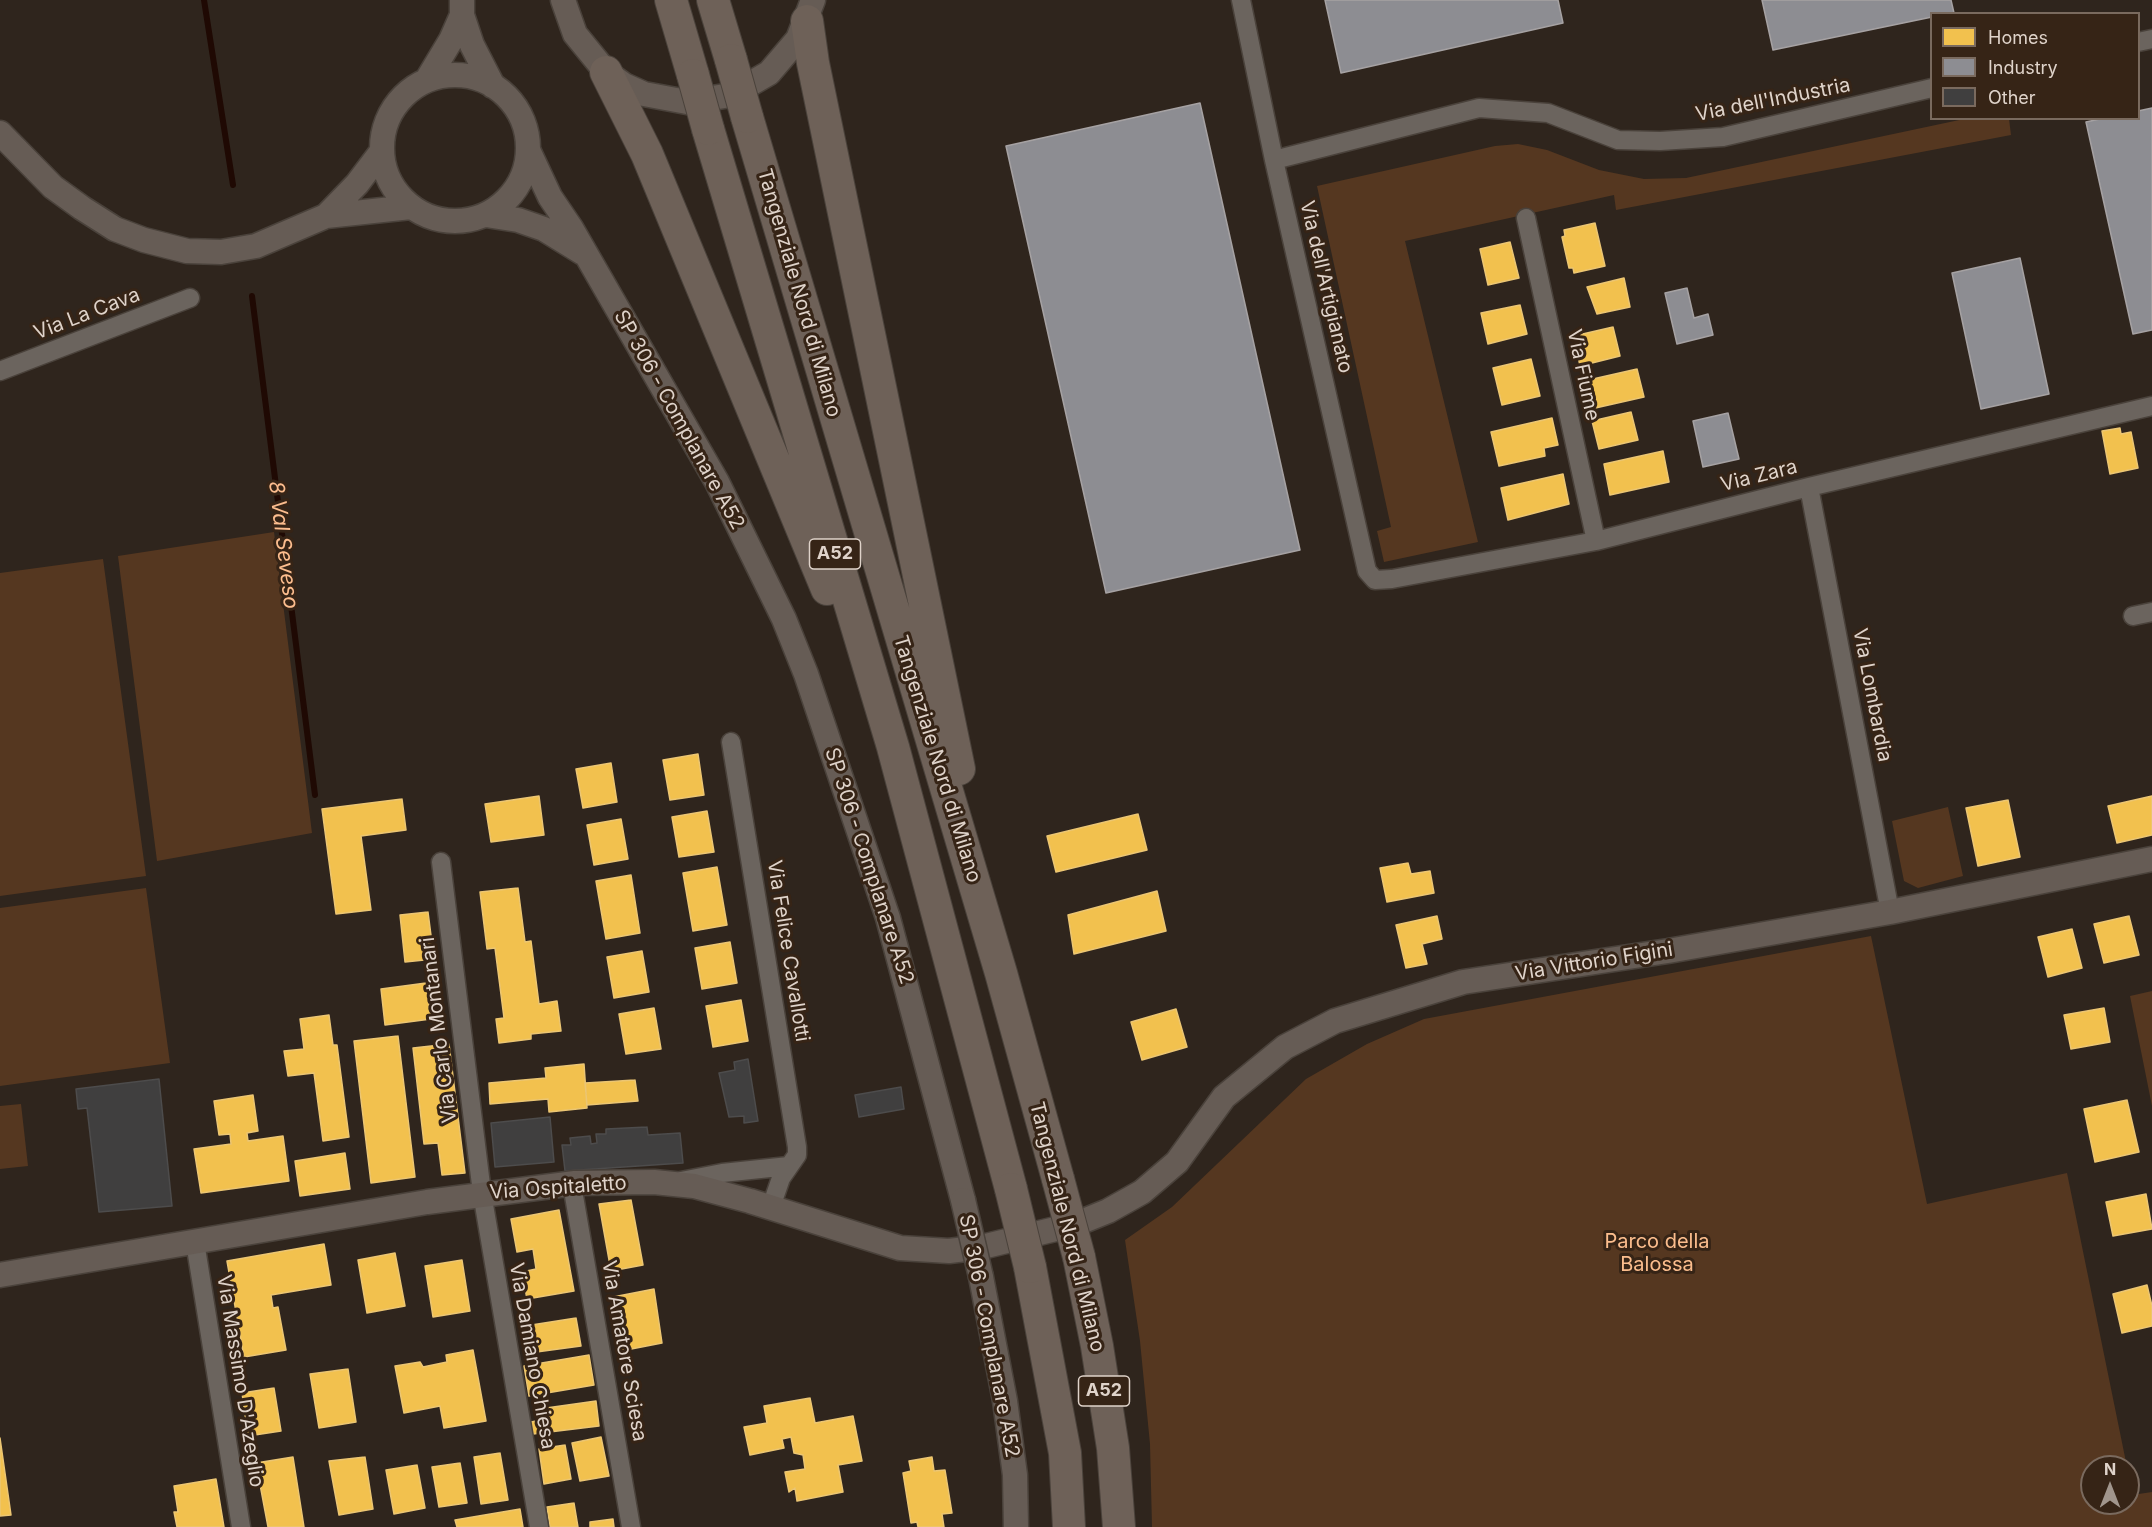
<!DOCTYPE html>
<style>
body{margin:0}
#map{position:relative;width:2152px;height:1527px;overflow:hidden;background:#2f251d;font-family:Inter,sans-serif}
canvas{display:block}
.legend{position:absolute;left:1930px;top:12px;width:210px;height:108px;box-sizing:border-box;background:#362416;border:2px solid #7a6a5e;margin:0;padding:8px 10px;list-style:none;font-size:18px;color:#dfd3ca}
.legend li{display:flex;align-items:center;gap:12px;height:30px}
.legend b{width:30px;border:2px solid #7a6a5e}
.north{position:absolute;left:2080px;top:1455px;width:60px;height:60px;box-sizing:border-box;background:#362416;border:2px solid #7a6a5e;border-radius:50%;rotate:0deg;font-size:16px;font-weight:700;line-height:24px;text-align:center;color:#dfd3ca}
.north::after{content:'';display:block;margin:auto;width:21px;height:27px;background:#a1968d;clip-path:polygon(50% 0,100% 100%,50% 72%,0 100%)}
</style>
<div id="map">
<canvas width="2152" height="1527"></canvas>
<ul class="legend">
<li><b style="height:16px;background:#f2c14e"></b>Homes</li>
<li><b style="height:16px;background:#8d8d92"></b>Industry</li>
<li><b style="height:16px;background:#403f3f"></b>Other</li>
</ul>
<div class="north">N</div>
</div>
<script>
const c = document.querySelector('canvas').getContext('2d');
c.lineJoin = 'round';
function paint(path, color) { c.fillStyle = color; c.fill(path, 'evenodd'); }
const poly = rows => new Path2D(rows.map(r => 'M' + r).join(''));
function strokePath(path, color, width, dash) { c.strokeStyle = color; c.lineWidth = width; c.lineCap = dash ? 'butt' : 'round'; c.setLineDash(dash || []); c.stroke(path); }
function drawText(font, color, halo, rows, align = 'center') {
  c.font = font + ' Inter,sans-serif'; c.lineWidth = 6; c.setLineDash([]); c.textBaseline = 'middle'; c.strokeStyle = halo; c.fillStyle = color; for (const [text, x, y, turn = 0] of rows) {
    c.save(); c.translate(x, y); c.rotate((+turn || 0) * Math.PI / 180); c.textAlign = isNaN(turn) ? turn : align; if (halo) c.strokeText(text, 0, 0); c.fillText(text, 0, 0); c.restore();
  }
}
paint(poly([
 [1964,119,2009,119,2011,135,1616,210,1614,195,1405,241,1478,542,1384,562,1377,531,1391,527,1317,186,1495,146,1518,144,1547,150,1599,170,1644,179,1686,178],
 [274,532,312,833,157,861,118,556],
 [103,559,146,876,0,896,0,573],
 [1948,807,1963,876,1918,888,1904,881,1892,821],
 [146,888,170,1063,0,1086,0,908],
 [1871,936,1927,1204,2067,1173,2127,1467,2092,1467,2092,1503,2128,1503,2128,1472,2132,1495,2152,1492,2152,1527,1152,1527,1150,1444,1140,1341,1125,1240,1172,1207,1306,1079,1367,1044,1424,1019],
 [2152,991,2152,1106,2130,996],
 [21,1104,28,1166,0,1169,0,1106]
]), '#553720');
const homes = poly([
 [1595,223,1605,266,1574,273,1573,268,1569,268,1562,237,1565,236,1564,230,1595,223],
 [1510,242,1519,278,1488,285,1480,249,1510,242],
 [1624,278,1630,307,1597,314,1587,287,1624,278],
 [1520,305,1527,334,1488,344,1481,313,1520,305],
 [1613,327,1620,356,1580,366,1574,336,1613,327],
 [1531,359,1540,396,1502,405,1493,368,1531,359],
 [1637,369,1644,397,1591,409,1584,381,1637,369],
 [1631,412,1638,440,1599,449,1592,421,1631,412],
 [1552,418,1558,445,1544,448,1545,456,1499,466,1491,432,1552,418],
 [2120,428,2121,434,2131,432,2138,468,2110,474,2102,431,2120,428],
 [1663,451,1669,482,1610,495,1604,464,1663,451],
 [1563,474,1569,504,1508,520,1501,488,1563,474],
 [698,754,704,795,670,800,663,760,698,754],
 [611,763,617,802,583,808,576,769,611,763],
 [539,796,544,835,491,842,485,804,539,796],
 [2152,796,2152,835,2117,843,2108,806,2152,796],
 [402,799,406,830,361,836,371,910,336,914,322,809,402,799],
 [2008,800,2020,857,1978,866,1966,808,2008,800],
 [707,811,714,852,679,857,672,817,707,811],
 [1138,814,1147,850,1056,872,1047,836,1138,814],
 [621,819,628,859,594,865,587,825,621,819],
 [1408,863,1411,874,1430,871,1434,893,1387,902,1380,868,1408,863],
 [717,867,727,925,693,931,683,873,717,867],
 [631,875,640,933,606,939,596,881,631,875],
 [518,888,525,942,531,941,539,1004,557,1001,561,1031,531,1034,531,1039,499,1043,496,1019,504,1018,495,948,487,949,480,892,518,888],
 [1157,891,1166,931,1074,954,1068,915,1157,891],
 [428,912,434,959,405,962,400,915,428,912],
 [1437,916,1442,939,1422,944,1427,964,1406,968,1396,925,1437,916],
 [2129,916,2139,955,2104,963,2094,924,2129,916],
 [2072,929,2082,968,2048,977,2038,937,2072,929],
 [730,942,737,983,702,989,695,948,730,942],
 [642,951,649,992,614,998,607,957,642,951],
 [426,983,431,1019,385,1025,381,989,426,983],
 [741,1000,748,1041,713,1047,706,1006,741,1000],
 [654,1008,661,1049,626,1054,619,1014,654,1008],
 [2104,1008,2110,1042,2071,1049,2064,1015,2104,1008],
 [1176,1009,1187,1047,1142,1060,1131,1022,1176,1009],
 [329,1015,333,1045,337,1045,349,1137,323,1141,314,1073,288,1076,284,1051,304,1049,300,1019,329,1015],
 [398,1036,415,1177,371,1183,354,1041,398,1036],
 [449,1044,465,1173,442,1175,438,1143,424,1144,413,1048,449,1044],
 [584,1064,587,1108,549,1112,548,1099,490,1104,489,1083,546,1078,545,1068,584,1064],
 [635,1080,638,1101,587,1105,585,1083,635,1080],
 [253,1095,258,1131,247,1133,248,1141,283,1136,289,1181,201,1193,194,1149,231,1144,230,1134,219,1135,214,1101,253,1095],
 [2127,1100,2139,1152,2095,1162,2084,1109,2127,1100],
 [345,1153,350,1189,300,1196,295,1161,345,1153],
 [2146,1194,2152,1229,2113,1236,2106,1202,2146,1194],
 [631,1200,643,1265,611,1271,599,1204,631,1200],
 [559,1210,574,1291,527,1299,522,1272,536,1269,533,1249,517,1252,511,1219,559,1210],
 [324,1244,331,1285,271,1295,273,1308,278,1307,286,1350,244,1357,227,1261,324,1244],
 [395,1253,405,1306,367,1313,358,1260,395,1253],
 [462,1260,470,1311,433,1317,425,1266,462,1260],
 [2147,1285,2152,1306,2152,1326,2122,1333,2113,1294,2147,1285],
 [654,1289,662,1343,621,1351,613,1297,654,1289],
 [576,1318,581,1346,529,1353,525,1326,576,1318],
 [473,1350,486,1421,444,1428,440,1406,404,1413,395,1366,420,1362,423,1367,447,1362,446,1355,473,1350],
 [589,1355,594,1385,529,1396,524,1366,589,1355],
 [348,1369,356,1422,319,1428,310,1374,348,1369],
 [274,1388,281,1431,248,1436,242,1393,274,1388],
 [810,1398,815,1423,853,1416,862,1461,838,1465,843,1492,797,1501,795,1488,789,1492,785,1472,805,1469,803,1455,794,1453,791,1437,782,1439,784,1448,750,1455,744,1427,767,1423,764,1406,810,1398],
 [596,1401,599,1426,533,1434,531,1422,541,1420,539,1409,596,1401],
 [601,1437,609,1476,580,1481,572,1443,601,1437],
 [0,1438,11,1515,0,1516,0,1438],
 [565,1445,571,1479,544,1484,539,1449,565,1445],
 [500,1453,508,1500,481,1504,474,1457,500,1453],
 [293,1457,304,1527,268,1527,256,1463,293,1457],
 [365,1457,373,1509,339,1515,329,1461,365,1457],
 [932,1457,934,1471,945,1470,952,1513,942,1514,944,1527,918,1527,917,1522,911,1523,903,1473,911,1471,909,1461,932,1457],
 [460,1463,467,1503,439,1507,432,1467,460,1463],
 [417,1465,425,1508,394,1514,386,1470,417,1465],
 [216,1479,224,1527,177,1527,174,1512,178,1512,174,1486,216,1479],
 [574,1503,578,1527,550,1527,547,1507,574,1503],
 [520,1509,523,1527,457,1527,455,1520,520,1509],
 [613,1519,614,1527,590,1527,590,1522,613,1519]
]);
paint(homes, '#f2c14e');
strokePath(homes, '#ecc673', 1.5);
const industry = poly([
 [1325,0,1558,0,1563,23,1341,73,1325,0],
 [1762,0,1951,0,1954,13,1932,14,1932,17,1773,50,1762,0],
 [1200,103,1300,550,1106,593,1006,146,1200,103],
 [2152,108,2152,330,2133,334,2086,122,2104,118,2138,118,2138,111,2152,108],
 [2020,258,2049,394,1981,409,1952,273,2020,258],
 [1687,288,1694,318,1708,314,1713,335,1677,344,1665,293,1687,288],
 [1728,413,1739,459,1703,467,1693,421,1728,413]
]);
paint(industry, '#8d8d92');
strokePath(industry, '#a6a2a3', 1.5);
strokePath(poly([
 [204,0,233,185],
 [252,296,315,795]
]), '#1f0903', 6);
const building = poly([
 [748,1059,758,1121,744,1123,744,1116,729,1117,719,1073,735,1070,734,1062,748,1059],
 [159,1079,172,1206,99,1212,87,1108,78,1109,76,1089,159,1079],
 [901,1087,904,1109,859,1117,855,1095,901,1087],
 [550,1117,554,1162,495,1167,491,1123,550,1117],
 [647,1127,648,1135,680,1133,683,1163,565,1171,562,1145,571,1145,570,1138,590,1136,591,1144,597,1143,596,1134,606,1134,606,1129,647,1127]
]);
paint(building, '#403f3f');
strokePath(building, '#4d4c4c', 1.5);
const street = poly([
 [1241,0,1274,160,1367,571,1375,580,1392,579,1596,541,1809,487,2152,406],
 [2138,42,2152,39],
 [1274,160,1479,108,1548,113,1618,140,1660,141,1723,137,1932,88],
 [1526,218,1596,541],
 [0,371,190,298],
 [1809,487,1890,912],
 [2133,616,2152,612],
 [731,742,797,1147,797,1155,781,1178,771,1207],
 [441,862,482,1193,539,1527],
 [681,1181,722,1173,789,1166],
 [575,1183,574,1196,631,1527],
 [195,1242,241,1527]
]);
const secondary = poly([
 [462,0,462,15,472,45,493,86],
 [563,0,575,34,606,72,624,85,644,94,687,102,731,95,769,73,798,39,813,0],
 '382 148a73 73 0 1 1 146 0a73 73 0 1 1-146 0Z',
 [427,80,451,40,462,15],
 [0,133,53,187,82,208,115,229,144,240,187,251,221,252,256,246,326,216,411,207],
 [529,152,550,197,571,228,717,482,784,619,806,674,888,918,963,1200],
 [486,215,518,220,544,229,583,253],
 [326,216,357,184,382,151],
 [0,1275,427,1202,575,1183,654,1182,694,1186,750,1201,900,1248,949,1251,982,1247,1076,1224,1108,1211,1142,1192,1177,1162,1224,1097,1285,1047,1335,1021,1463,982,1668,951,1890,912,2152,859],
 [981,1277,1005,1401,1015,1475,1016,1527]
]);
const highway = poly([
 [671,0,693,75],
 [713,0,731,60],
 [807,21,813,63,959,769],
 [606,72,647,154,827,589],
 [747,117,1001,973,1058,1179],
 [708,129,893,747,1011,1189],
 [1079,1257,1097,1346,1113,1448,1119,1527],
 [1030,1267,1065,1453,1069,1527]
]);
strokePath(street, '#4a423b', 21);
strokePath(secondary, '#4a423b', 27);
strokePath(highway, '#4a423b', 34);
strokePath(street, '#6b645e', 18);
strokePath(secondary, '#665c55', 24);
strokePath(highway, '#6e6158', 32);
const secondaryBridge = poly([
 [963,1200,981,1277]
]);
const highwayBridge = poly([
 [731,60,747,117],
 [693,75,708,129],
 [1058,1179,1079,1257],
 [1011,1189,1030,1267]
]);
strokePath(secondaryBridge, '#4a423b', 27, []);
strokePath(highwayBridge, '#4a423b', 34, []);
strokePath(secondaryBridge, '#665c55', 24);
strokePath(highwayBridge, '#6e6158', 32);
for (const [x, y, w] of [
 [835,554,51],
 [1104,1391,51]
]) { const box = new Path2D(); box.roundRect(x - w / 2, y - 15, w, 30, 4.5); c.fillStyle = '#362416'; c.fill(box); strokePath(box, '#dfd3ca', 1.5); }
drawText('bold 18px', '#dfd3ca', null, [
 ["A52",835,554],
 ["A52",1104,1391]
]);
drawText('20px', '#dfd3ca', '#362416', [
 ["Via dell'Industria",1773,100,-11],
 ["Via dell'Artigianato",1326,287,77],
 ["Tangenziale Nord di Milano",799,293,74],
 ["Via La Cava",87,314,-21],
 ["Via Fiume",1583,375,78],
 ["SP 306 - Complanare A52",679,420,61],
 ["Via Zara",1759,476,-14],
 ["Via Lombardia",1872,695,79],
 ["Tangenziale Nord di Milano",937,759,73],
 ["SP 306 - Complanare A52",869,866,72],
 ["Via Felice Cavallotti",788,951,81],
 ["Via Vittorio Figini",1594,962,-9],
 ["Via Carlo Montanari",439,1030,-97],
 ["Via Ospitaletto",558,1188,-4],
 ["Tangenziale Nord di Milano",1067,1227,76],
 ["SP 306 - Complanare A52",989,1336,79],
 ["Via Amatore Sciesa",624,1351,80],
 ["Via Damiano Chiesa",532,1356,80],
 ["Via Massimo D'Azeglio",240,1381,81]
]);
drawText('20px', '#fbbd8d', '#362416', [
 ["Parco della",1657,1242],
 ["Balossa",1657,1265]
]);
drawText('italic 21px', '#fcbd8e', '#362416', [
 ["8 Val Seveso",283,545,83]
]);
</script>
